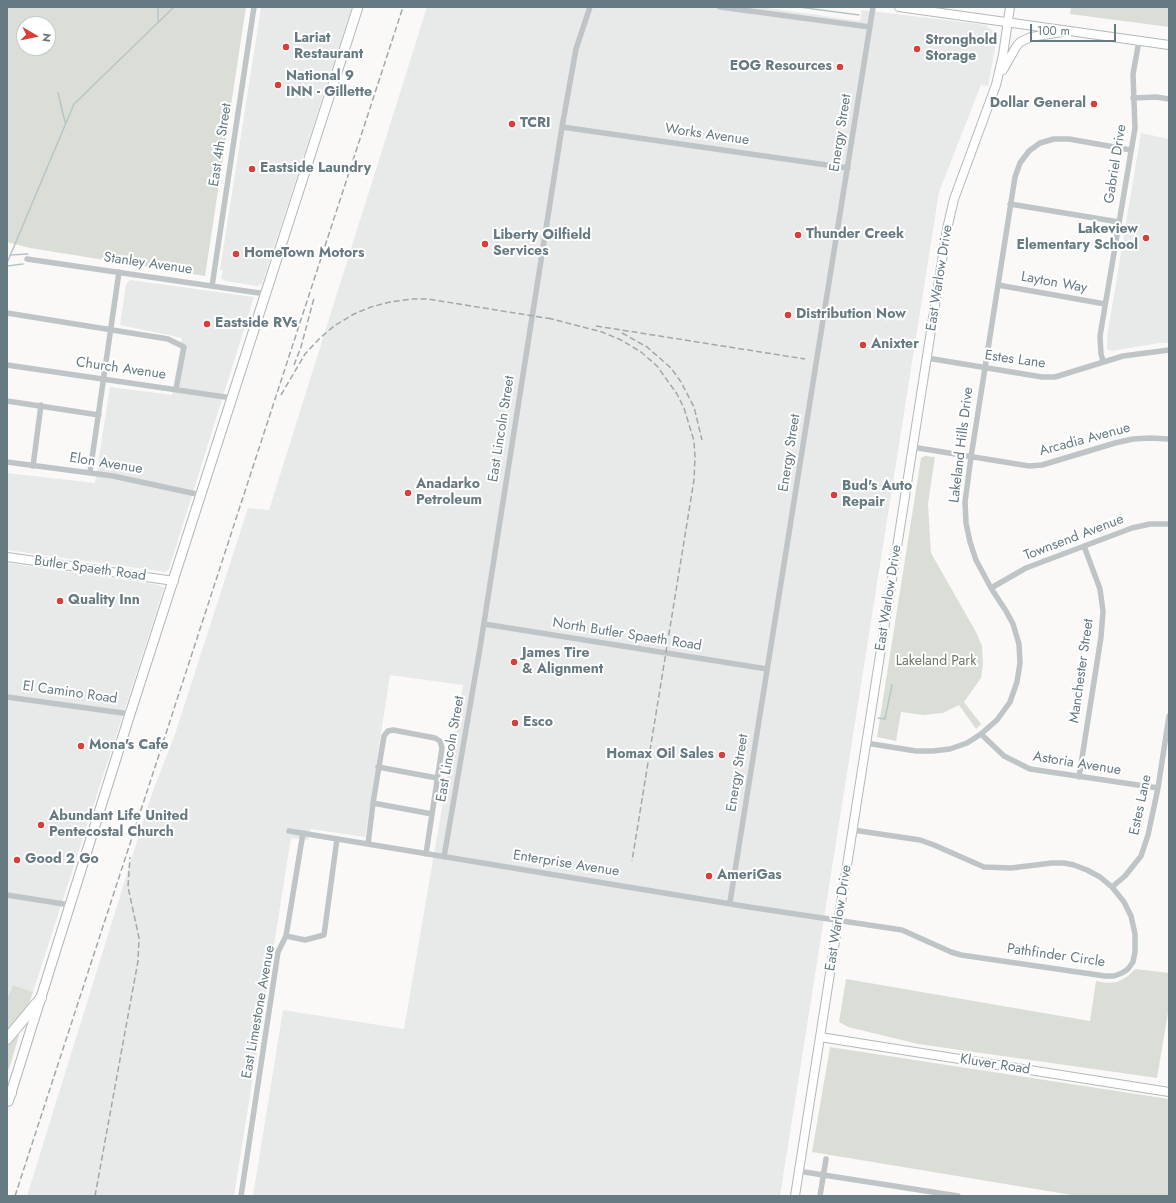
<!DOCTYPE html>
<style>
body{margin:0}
#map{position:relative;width:1176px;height:1203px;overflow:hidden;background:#faf9f8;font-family:Jost,sans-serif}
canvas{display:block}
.frame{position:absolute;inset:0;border:8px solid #667a81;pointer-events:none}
.north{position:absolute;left:16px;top:16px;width:40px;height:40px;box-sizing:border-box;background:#fff;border:1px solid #c2cacd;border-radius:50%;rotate:99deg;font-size:11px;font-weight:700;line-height:16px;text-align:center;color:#667a81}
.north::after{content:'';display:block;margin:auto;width:14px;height:18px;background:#d93e38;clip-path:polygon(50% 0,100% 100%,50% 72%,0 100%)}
.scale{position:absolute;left:1030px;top:24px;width:86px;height:18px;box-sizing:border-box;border:2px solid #667a81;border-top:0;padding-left:5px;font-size:12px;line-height:14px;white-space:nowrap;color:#667a81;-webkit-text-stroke:3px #fff;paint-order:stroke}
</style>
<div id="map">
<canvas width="1176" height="1203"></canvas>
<div class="frame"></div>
<div class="north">N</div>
<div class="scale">100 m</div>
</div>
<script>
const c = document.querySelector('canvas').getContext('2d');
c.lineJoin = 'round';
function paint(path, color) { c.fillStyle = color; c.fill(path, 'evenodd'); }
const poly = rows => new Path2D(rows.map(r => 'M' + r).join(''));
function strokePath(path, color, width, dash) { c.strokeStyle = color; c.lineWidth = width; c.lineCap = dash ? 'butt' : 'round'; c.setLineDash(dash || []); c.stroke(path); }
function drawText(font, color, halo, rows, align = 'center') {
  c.font = font + ' Jost,sans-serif'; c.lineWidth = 4; c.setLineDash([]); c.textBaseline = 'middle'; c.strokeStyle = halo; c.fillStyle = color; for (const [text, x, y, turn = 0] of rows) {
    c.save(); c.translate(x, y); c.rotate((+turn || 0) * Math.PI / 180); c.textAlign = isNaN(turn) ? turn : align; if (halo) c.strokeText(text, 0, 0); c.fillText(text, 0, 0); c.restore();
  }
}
paint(poly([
 [261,7,352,7,262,284,257,286,225,281,221,278,223,270,220,270],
 [427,7,760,7,860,21,862,10,987,25,987,27,993,30,995,37,997,38,988,86,981,85,939,192,780,1196,253,1196,283,1010,404,1029,463,685,390,675,365,837,311,829,308,840,291,838,234,1196,27,1196,151,796,175,734,248,508,269,510],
 [1141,133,1169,139,1169,343,1159,343,1111,351,1107,349,1107,337],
 [130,280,254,297,169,569,165,572,7,550,7,473,95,483,110,387,172,395,182,338,120,325,126,284],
 [7,563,159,585,164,588,33,992,13,985,7,998]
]), '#e8e9e9');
paint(poly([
 [7,7,246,7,205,276,30,248,7,242],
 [24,24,48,24,48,48,24,48],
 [1071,7,1169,7,1169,27,1070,14],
 [925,456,935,457,928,504,931,553,976,632,982,646,983,665,981,678,964,702,981,724,976,729,959,705,943,713,923,715,901,712,896,741,877,737,921,458],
 [1135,969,1169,973,1169,1007,1157,1078,918,1044,848,1027,839,1022,846,979,1090,1021,1096,981,1106,983,1117,982,1128,976],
 [13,985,33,992,29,1004,21,1019,7,1035,7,998],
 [17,1034,19,1035,10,1066,7,1072,7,1044],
 [830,1047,1169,1099,1169,1196,1078,1196,812,1152]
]), '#dbded7');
strokePath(poly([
 [799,7,859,15],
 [158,21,158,7],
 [58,93,65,122],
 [10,255,28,254],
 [7,263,74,104,174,7],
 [7,266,23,264],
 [878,718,885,719,892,685]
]), '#b6c6c7', 1.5);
const secondary = poly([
 [899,7,1169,45],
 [1003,70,1016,47,1020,42,1031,37,1062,32],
 [7,557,174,581],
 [820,1037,1169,1092],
 [795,1196,947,229,954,199,996,85,1003,55,1010,7]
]);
const primary = poly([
 [9,1099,130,714,358,7]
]);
const highway = poly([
 [7,1039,41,998],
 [7,1092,11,1093],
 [7,1101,8,1101]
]);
strokePath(secondary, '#b2babc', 10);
strokePath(primary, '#b1b8ba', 11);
strokePath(highway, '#b3b9bb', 12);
strokePath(poly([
 [720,7,870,27],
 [1133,98,1156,97,1169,99],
 [562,127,848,168],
 [1010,204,1119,222],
 [27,259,266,294],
 [998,285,1105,304],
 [212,286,254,7],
 [7,313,168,339,184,347,176,389],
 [927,358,1042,377,1055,377,1123,356,1169,350],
 [1103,361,1101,354,1100,336,1135,128,1133,74,1139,41],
 [7,365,232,398],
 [7,401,99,415],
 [912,447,1029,466,1042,465,1115,443,1133,439,1150,438,1169,439],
 [7,462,113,476,201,495],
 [33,466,41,405],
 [90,472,119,272],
 [991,588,1026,568,1132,528,1150,524,1169,524],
 [484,624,767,669],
 [7,697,130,714],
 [981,734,1004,756,1030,769,1158,788],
 [866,743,916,751,933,751,950,749,967,743,981,734,997,720,1010,702,1017,682,1020,663,1019,644,1013,624,1006,611,991,588,976,560,970,542,966,523,965,502,971,457,1015,177,1020,163,1029,151,1040,143,1054,139,1069,139,1131,150],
 [378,767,437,778],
 [1079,777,1101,637,1103,611,1100,589,1084,546],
 [373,803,432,814],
 [289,831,749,907,902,930,951,952,961,955,1105,976,1114,976,1122,973,1128,969,1133,962,1135,952,1135,934,1131,916,1124,902,1112,887,1100,877,1087,870,1074,865,1064,863,1052,863,1011,868,984,867,934,845,920,840,853,830],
 [368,844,373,803,384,736,388,731,393,730,435,738,440,741,442,748,426,854],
 [444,857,480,648,562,127,576,49,590,7],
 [1112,887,1125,876,1141,856,1148,835,1158,788,1169,716],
 [7,895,70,905],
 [730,902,873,7],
 [286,936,305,940,324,935,337,839],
 [798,1171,958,1196],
 [241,1196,278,952,286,936,303,833],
 [820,1196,826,1159]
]), '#bfc5c7', 5.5);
strokePath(secondary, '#fff', 8);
strokePath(primary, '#fff', 9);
strokePath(highway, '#fff', 10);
strokePath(poly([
 [548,318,602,332,621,340,641,352,657,366,677,394,684,408,694,441,695,457,694,480,632,861],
 [596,326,805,359],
 [622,333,647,347,671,368,681,382,694,407,702,440],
 [294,365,301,347,314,298],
 [281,395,305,354,319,339,334,326,354,314,371,307,390,302,412,299,428,299,552,319],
 [15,1196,403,7],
 [95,1196,138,961,139,938,128,887,130,857]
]), '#9fa9ac', 1.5, [6, 3]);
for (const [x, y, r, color] of [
 [286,47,4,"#d93e38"],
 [917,49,4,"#d93e38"],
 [840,67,4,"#d93e38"],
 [278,85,4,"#d93e38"],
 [1094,104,4,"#d93e38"],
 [512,124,4,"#d93e38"],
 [252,169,4,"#d93e38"],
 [798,235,4,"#d93e38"],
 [1146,238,4,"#d93e38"],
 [485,244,4,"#d93e38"],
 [236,254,4,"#d93e38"],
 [788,315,4,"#d93e38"],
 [207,324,4,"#d93e38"],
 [863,345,4,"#d93e38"],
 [408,493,4,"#d93e38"],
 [834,495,4,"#d93e38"],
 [60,601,4,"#d93e38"],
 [514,662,4,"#d93e38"],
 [515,723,4,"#d93e38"],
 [81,746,4,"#d93e38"],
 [722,755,4,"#d93e38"],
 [41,825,4,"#d93e38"],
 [17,860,4,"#d93e38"],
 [709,876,4,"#d93e38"]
]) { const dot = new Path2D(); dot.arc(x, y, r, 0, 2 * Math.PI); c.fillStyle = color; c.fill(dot); strokePath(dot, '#fff', 1.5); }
drawText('bold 14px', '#667a81', '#fff', [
 ["Lariat",294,39],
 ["Restaurant",294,55],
 ["Stronghold",925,41],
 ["Storage",925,57],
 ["EOG Resources",832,67,"right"],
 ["National 9",286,77],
 ["INN - Gillette",286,93],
 ["Dollar General",1086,104,"right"],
 ["TCRI",520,124],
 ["Eastside Laundry",260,169],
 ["Lakeview",1138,230,"right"],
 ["Elementary School",1138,246,"right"],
 ["Thunder Creek",806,235],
 ["Liberty Oilfield",493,236],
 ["Services",493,252],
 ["HomeTown Motors",244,254],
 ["Distribution Now",796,315],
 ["Eastside RVs",215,324],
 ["Anixter",871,345],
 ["Anadarko",416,485],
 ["Petroleum",416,501],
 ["Bud's Auto",842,487],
 ["Repair",842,503],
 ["Quality Inn",68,601],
 ["James Tire",522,654],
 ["& Alignment",522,670],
 ["Esco",523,723],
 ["Mona's Cafe",89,746],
 ["Homax Oil Sales",714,755,"right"],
 ["Abundant Life United",49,817],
 ["Pentecostal Church",49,833],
 ["Good 2 Go",25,860],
 ["AmeriGas",717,876]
], 'left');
drawText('14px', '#667a81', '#fff', [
 ["Energy Street",841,133,-81],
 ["Works Avenue",707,135,8],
 ["East 4th Street",221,145,-81],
 ["Gabriel Drive",1116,164,-81],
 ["Stanley Avenue",148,264,8],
 ["East Warlow Drive",940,278,-81],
 ["Layton Way",1054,283,10],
 ["Estes Lane",1015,360,8],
 ["Church Avenue",121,369,8],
 ["East Lincoln Street",502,429,-81],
 ["Arcadia Avenue",1085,440,-15],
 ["Lakeland Hills Drive",962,445,-83],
 ["Energy Street",790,453,-81],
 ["Elon Avenue",106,464,9],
 ["Townsend Avenue",1074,538,-21],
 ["Butler Spaeth Road",90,569,8],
 ["East Warlow Drive",889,598,-81],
 ["North Butler Spaeth Road",627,635,9],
 ["Manchester Street",1082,671,-82],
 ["El Camino Road",70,693,8],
 ["East Lincoln Street",451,749,-80],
 ["Astoria Avenue",1077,764,9],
 ["Energy Street",738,773,-81],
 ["Estes Lane",1141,805,-78],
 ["Enterprise Avenue",566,864,9],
 ["East Warlow Drive",839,918,-81],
 ["Pathfinder Circle",1056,956,8],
 ["East Limestone Avenue",259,1012,-80],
 ["Kluver Road",995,1065,9]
]);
drawText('14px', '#6d7965', '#fff', [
 ["Lakeland Park",936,662]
]);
</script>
